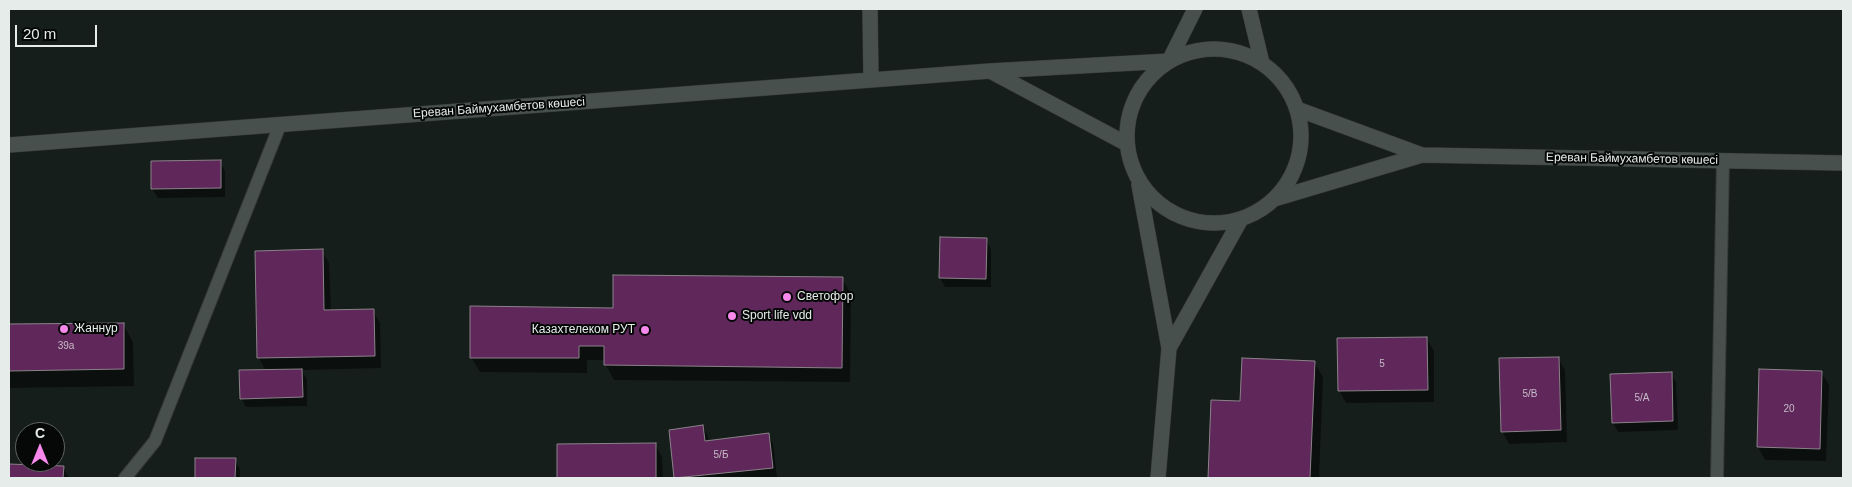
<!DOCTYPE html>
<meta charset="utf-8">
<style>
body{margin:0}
#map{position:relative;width:1852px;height:487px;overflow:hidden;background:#161e1c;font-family:Helvetica,sans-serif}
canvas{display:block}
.frame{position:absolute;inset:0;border:10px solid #e6ecea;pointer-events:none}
.north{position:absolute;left:15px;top:422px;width:50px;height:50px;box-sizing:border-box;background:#050807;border:1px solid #5f6362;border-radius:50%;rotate:0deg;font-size:14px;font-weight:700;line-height:20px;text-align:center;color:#e6ecea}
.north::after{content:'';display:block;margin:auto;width:18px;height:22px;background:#f788ec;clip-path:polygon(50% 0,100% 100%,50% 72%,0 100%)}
.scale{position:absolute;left:15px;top:25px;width:82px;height:22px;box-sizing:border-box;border:2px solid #e6ecea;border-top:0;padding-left:6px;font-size:15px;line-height:18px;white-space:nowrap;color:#e6ecea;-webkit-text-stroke:4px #050807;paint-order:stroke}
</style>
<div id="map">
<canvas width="1852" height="487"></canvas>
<div class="frame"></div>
<div class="north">С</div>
<div class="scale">20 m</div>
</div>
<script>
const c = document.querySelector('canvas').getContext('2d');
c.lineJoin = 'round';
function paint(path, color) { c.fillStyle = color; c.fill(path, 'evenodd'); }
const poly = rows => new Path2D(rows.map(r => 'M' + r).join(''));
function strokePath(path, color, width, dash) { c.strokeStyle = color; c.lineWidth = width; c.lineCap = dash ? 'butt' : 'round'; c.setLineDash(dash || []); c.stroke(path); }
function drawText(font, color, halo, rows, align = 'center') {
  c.font = font + ' Helvetica,sans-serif'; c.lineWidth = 4; c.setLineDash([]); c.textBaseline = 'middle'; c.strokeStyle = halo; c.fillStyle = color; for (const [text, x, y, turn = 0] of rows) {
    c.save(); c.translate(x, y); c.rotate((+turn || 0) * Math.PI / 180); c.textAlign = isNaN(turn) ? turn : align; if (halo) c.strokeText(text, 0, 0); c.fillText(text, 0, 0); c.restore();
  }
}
paint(poly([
 [220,162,225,171,225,197,158,198,152,189],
 [986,240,991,249,991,287,945,287,940,278],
 [322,251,329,263,331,312,373,311,380,323,381,368,301,370,307,379,307,406,246,407,241,398,266,371,259,358,256,252],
 [842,279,851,294,850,382,614,380,606,365,606,360,587,360,587,373,480,372,471,357,614,309],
 [123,324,133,342,134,386,9,388,9,325],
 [1426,338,1434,351,1434,402,1346,403,1339,390],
 [1558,358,1565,370,1567,442,1509,444,1502,431],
 [1314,362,1323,377,1319,478,1210,478,1213,401,1241,402],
 [1760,370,1821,372,1829,385,1826,461,1765,460,1758,447],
 [1671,374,1676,382,1678,430,1618,432,1613,423],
 [703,427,708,436,708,441,768,435,773,443,777,477,676,478,671,431],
 [655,444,662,457,663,478,559,478,558,445],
 [196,459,235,460,240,469,240,478,196,478],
 [9,465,63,467,69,478,9,478]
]), '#0007');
const building = poly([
 [221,160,221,188,151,189,151,161,221,160],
 [940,237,987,238,986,279,939,278,940,237],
 [323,249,324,310,374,309,375,356,257,358,255,251,323,249],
 [613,275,843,277,842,368,604,365,604,346,579,346,579,358,470,358,470,306,613,308,613,275],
 [124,323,124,369,9,371,9,324,124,323],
 [1427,337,1428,390,1338,391,1337,338,1427,337],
 [1559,357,1561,430,1501,432,1499,358,1559,357],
 [1242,358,1315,361,1310,478,1208,478,1211,400,1240,401,1242,358],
 [302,369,303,397,240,399,239,370,302,369],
 [1759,369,1822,371,1820,449,1757,447,1759,369],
 [1672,372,1673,421,1612,423,1610,374,1672,372],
 [703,425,705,441,769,433,773,468,674,478,669,430,703,425],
 [656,443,656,478,557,478,557,444,656,443],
 [195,458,236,458,235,478,195,478,195,458],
 [9,464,64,466,63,478,9,478,9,464]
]);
paint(building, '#60275b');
strokePath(building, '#8a8389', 1);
const lane = poly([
 [125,478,155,441,280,125],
 [1717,478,1723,160]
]);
const street = poly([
 [870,9,871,80],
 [1249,9,1262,63],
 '1127 136a87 87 0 1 1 174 0a87 87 0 1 1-174 0Z',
 [1127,144,990,71,1169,61,1195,9],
 [9,145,990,71],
 [1422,155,1843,163],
 [1139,185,1169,348,1241,219],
 [1274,199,1422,155,1297,109],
 [1158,478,1169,348]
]);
strokePath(lane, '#353a39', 14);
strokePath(street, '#353a39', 16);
strokePath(lane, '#47504d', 12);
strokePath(street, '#47504d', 15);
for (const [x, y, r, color] of [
 [787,297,5,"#f788ec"],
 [732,316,5,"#f788ec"],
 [64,329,5,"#f788ec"],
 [645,330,5,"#f788ec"]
]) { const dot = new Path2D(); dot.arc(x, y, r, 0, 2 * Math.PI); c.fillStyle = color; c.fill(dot); strokePath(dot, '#050807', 2); }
drawText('10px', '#c4bbc6', null, [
 ["39а",66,346],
 ["5",1382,364],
 ["5/В",1530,394],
 ["5/А",1642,398],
 ["20",1789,409],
 ["5/Б",721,455]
]);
drawText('12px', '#e6ecea', '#050807', [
 ["Ереван Баймухамбетов көшесі",499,108,-4],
 ["Ереван Баймухамбетов көшесі",1632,159,1]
]);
drawText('12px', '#e6ecea', '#050807', [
 ["Светофор",797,297],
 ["Sport life vdd",742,316],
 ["Жаннур",74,329],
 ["Казахтелеком РУТ",635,330,"right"]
], 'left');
</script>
